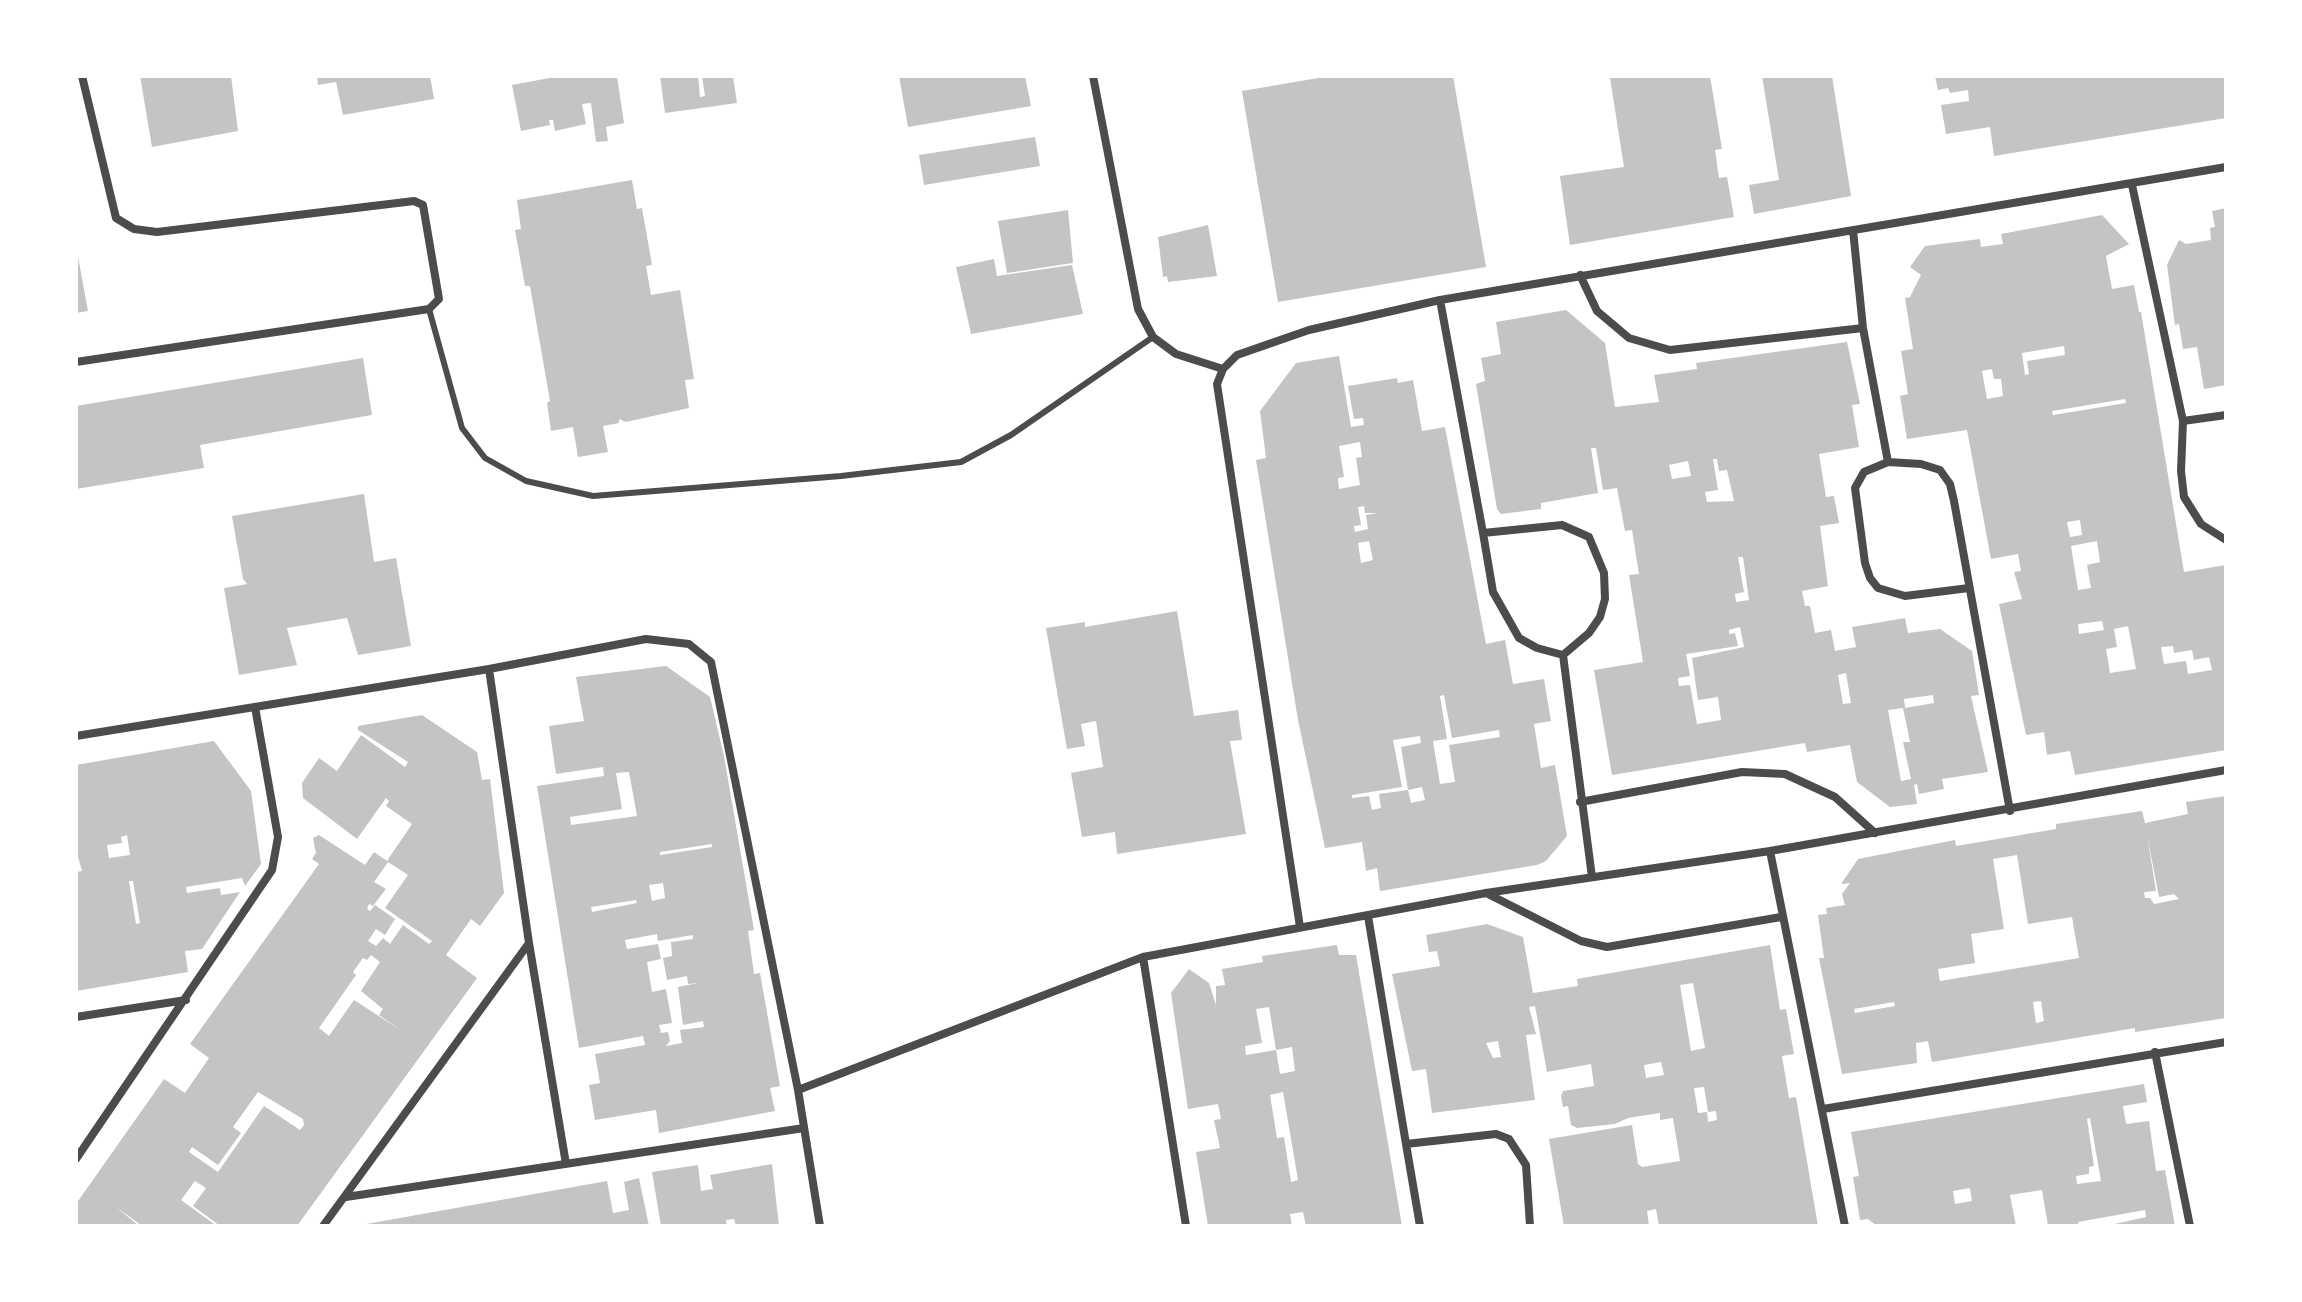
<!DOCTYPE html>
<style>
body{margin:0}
#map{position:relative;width:2302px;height:1302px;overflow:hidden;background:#fff;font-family:Figtree,sans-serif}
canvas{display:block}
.frame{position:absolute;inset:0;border:78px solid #fff;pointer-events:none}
</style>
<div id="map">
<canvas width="2302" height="1302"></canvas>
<div class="frame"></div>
</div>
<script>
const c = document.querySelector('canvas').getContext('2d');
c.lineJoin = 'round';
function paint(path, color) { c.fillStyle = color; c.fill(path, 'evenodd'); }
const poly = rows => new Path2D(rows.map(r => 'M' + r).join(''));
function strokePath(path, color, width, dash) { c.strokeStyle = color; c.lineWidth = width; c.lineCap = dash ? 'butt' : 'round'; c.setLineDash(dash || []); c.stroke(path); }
paint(poly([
 [140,76,231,76,238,131,152,147],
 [317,76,430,76,434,99,343,115,336,82,318,85],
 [560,76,617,76,624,123,606,127,608,141,596,142,591,103,582,104,586,124,555,131,553,120,549,120,550,125,521,131,512,85],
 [660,76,698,76,700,97,705,96,702,76,733,76,737,103,665,113],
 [899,76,1025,76,1031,106,908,127],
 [1330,76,1453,76,1486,267,1278,302,1242,91],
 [1623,76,1710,76,1722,149,1715,150,1719,178,1727,177,1734,217,1570,245,1560,176,1624,167,1610,78],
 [1762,76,1832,76,1851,196,1754,214,1749,185,1779,180],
 [1935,76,2226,76,2226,118,1994,156,1990,127,1946,134,1941,105,1969,101,1968,90,1950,93,1948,88,1938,90],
 [1035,137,1040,166,924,185,919,155],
 [632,180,637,209,642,208,652,265,646,266,651,295,680,290,694,379,685,380,689,408,626,422,619,419,619,423,603,426,608,452,578,457,573,427,551,431,547,403,550,401,530,286,525,286,515,230,521,229,517,200],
 [2226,208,2226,385,2204,389,2197,347,2183,349,2179,324,2175,325,2167,265,2179,240,2186,244,2211,240,2210,228,2215,227,2212,211],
 [1068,210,1073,263,1007,273,998,221],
 [2102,215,2129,244,2106,256,2112,289,2134,285,2139,312,2141,312,2184,572,2226,565,2226,750,2075,775,2070,751,2047,755,2044,732,2026,735,1999,604,2022,599,2014,572,2021,571,2018,554,1991,559,1967,430,1907,439,1900,396,1908,394,1901,351,1913,349,1905,298,1910,297,1921,275,1910,267,1925,246,1980,239,1981,247,2003,244,2001,234],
 [2064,346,2065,355,2027,361,2029,374,2025,375,2022,353],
 [1992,369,1994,379,2001,379,2003,396,1987,399,1982,371],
 [2125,399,2126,403,2053,415,2052,411],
 [2080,520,2082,535,2070,537,2067,522],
 [2097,541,2100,562,2087,565,2091,588,2078,590,2071,546],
 [2102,621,2104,630,2079,634,2078,624],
 [2128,626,2136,669,2110,673,2106,649,2117,647,2114,629],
 [2173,646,2174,653,2192,650,2194,660,2209,657,2212,670,2188,674,2186,661,2164,664,2161,647],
 [1208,225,1217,276,1168,282,1167,276,1163,277,1158,237],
 [76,246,88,311,76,313],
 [994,259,997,276,1072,265,1083,314,971,334,956,267],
 [1566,310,1605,343,1615,407,1659,402,1654,375,1697,369,1696,363,1847,342,1860,404,1852,405,1859,447,1819,454,1826,497,1834,496,1839,523,1820,526,1828,586,1802,591,1805,606,1810,606,1815,633,1831,630,1835,651,1856,647,1852,627,1905,618,1908,633,1940,629,1972,651,1979,695,1971,696,1988,772,1942,779,1944,789,1919,794,1917,784,1914,785,1917,804,1890,807,1857,782,1850,745,1807,752,1805,743,1612,775,1594,670,1643,662,1629,575,1639,574,1632,530,1625,531,1617,488,1603,490,1596,448,1591,448,1598,493,1541,503,1541,509,1501,514,1497,509,1476,384,1485,381,1481,358,1501,354,1496,322],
 [1713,459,1717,459,1719,471,1727,470,1734,501,1707,502,1705,492,1718,490],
 [1688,461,1691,476,1672,479,1669,465],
 [1738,557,1743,557,1749,600,1736,602,1735,594,1744,592],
 [1740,627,1744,647,1692,658,1698,700,1718,697,1721,720,1697,724,1690,685,1679,686,1678,678,1690,676,1686,654,1738,646,1735,633,1729,634,1729,630],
 [1846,673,1851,703,1843,704,1838,675],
 [1933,695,1934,703,1905,708,1904,699],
 [1903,708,1910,742,1903,742,1911,779,1901,781,1888,710],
 [1339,356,1351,427,1364,425,1363,418,1354,419,1348,386,1397,378,1398,383,1413,380,1422,431,1445,427,1486,644,1505,640,1513,684,1544,679,1551,721,1534,724,1541,768,1555,765,1567,836,1546,861,1537,865,1380,891,1377,868,1366,871,1362,842,1325,848,1298,720,1256,460,1266,458,1260,411,1296,363],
 [1360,442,1362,457,1356,458,1360,485,1339,489,1338,478,1344,477,1339,446],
 [1364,506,1365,513,1378,513,1366,515,1368,529,1355,532,1354,526,1361,525,1358,507],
 [1369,541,1373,560,1361,563,1358,543],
 [1444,695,1452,738,1499,730,1500,737,1449,745,1455,782,1440,784,1433,741,1447,739,1440,696],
 [1420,736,1421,743,1401,747,1408,790,1379,794,1381,808,1372,810,1369,796,1352,798,1352,795,1402,787,1393,740],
 [1422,787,1425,800,1411,803,1408,790],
 [363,358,372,415,200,445,204,468,76,489,76,406],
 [364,494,374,562,396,558,411,646,358,655,347,618,287,628,297,665,239,675,224,588,247,584,243,579,232,516],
 [1177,611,1194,716,1238,710,1242,740,1230,741,1246,834,1117,854,1115,832,1082,837,1071,773,1103,767,1096,721,1081,724,1085,746,1067,749,1046,628,1085,622,1085,627],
 [666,666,710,697,724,756,754,930,748,931,754,974,760,973,780,1086,770,1088,775,1111,659,1133,656,1110,595,1120,589,1085,600,1083,595,1054,645,1045,643,1036,579,1048,537,786,604,776,603,767,556,774,549,726,584,721,576,677],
 [629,772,637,816,571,825,570,817,622,809,616,773],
 [712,844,712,847,660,855,660,852],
 [663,883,665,898,652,901,649,885],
 [636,900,637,903,592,912,591,907],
 [657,934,658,941,693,935,693,939,671,942,672,956,663,958,667,980,687,976,688,984,698,983,678,987,683,1025,703,1021,704,1027,680,1030,682,1043,666,1046,670,1041,668,1032,661,1033,659,1025,672,1023,666,989,652,992,647,962,661,959,658,944,627,949,625,940],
 [422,715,477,752,482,780,490,779,504,893,480,926,471,919,446,955,477,978,297,1226,220,1226,193,1206,206,1188,195,1181,181,1200,217,1226,142,1226,116,1207,139,1226,76,1226,76,1204,164,1079,185,1093,209,1058,190,1044,319,864,312,859,316,853,313,838,319,835,365,865,374,852,387,861,412,824,386,806,389,801,386,798,357,839,303,798,302,783,319,758,337,771,361,735,405,767,408,762,358,730,358,726],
 [388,862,408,875,385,908,432,941,429,944,403,925,390,944,383,938,376,946,368,941,376,929,385,935,395,919,375,905,370,911,367,909,369,904,373,906,386,889,374,882],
 [371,955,380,962,361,991,383,1009,379,1015,402,1031,354,1000,329,1036,319,1028,356,975,353,972,363,958,367,960],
 [258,1092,303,1119,304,1125,300,1130,264,1106,218,1172,189,1152,192,1147,218,1165,241,1133,233,1127],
 [214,741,251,791,261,864,245,886,242,878,186,887,187,893,220,888,221,895,240,892,202,949,185,951,188,972,76,991,76,872,82,871,76,850,76,765],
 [127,835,130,855,109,858,107,845,122,843,121,837],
 [129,881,133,881,140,923,136,924],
 [2226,796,2226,1018,2135,1032,2135,1028,1932,1062,1928,1041,1916,1043,1917,1063,1842,1074,1819,958,1824,958,1818,915,1827,914,1826,908,1845,905,1842,894,1850,883,1841,884,1858,859,1955,840,1956,846,2056,829,2056,824,2142,811,2145,823,2188,814,2186,802],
 [2147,835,2159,897,2174,894,2179,899,2154,904,2150,898,2145,898,2144,892,2156,891],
 [2017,855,2028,924,2072,917,2079,958,1940,981,1938,969,1975,963,1971,934,2004,929,1993,859],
 [2041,1001,2044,1021,2036,1023,2033,1002],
 [1894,1002,1895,1006,1855,1013,1854,1009],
 [1487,924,1523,937,1533,993,1578,986,1577,979,1770,945,1780,1010,1786,1009,1794,1054,1782,1056,1789,1098,1796,1097,1818,1226,1659,1226,1656,1209,1647,1211,1649,1226,1564,1226,1549,1139,1632,1125,1638,1164,1642,1167,1680,1161,1673,1118,1660,1120,1660,1113,1628,1118,1615,1124,1577,1128,1571,1125,1568,1106,1563,1107,1561,1096,1563,1091,1594,1086,1591,1064,1547,1072,1535,1006,1529,1007,1536,1034,1526,1035,1535,1100,1432,1113,1426,1069,1412,1071,1392,974,1440,966,1437,951,1429,952,1426,935],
 [1693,983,1705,1048,1691,1051,1680,985],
 [1498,1041,1501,1057,1493,1058,1486,1043],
 [1661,1062,1664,1075,1646,1078,1644,1065],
 [1704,1087,1708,1112,1716,1111,1717,1120,1708,1122,1707,1112,1698,1113,1694,1088],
 [1337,945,1339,955,1356,955,1402,1226,1306,1226,1303,1212,1290,1214,1292,1226,1208,1226,1196,1152,1220,1148,1214,1120,1221,1119,1218,1104,1188,1109,1171,993,1189,969,1209,983,1216,1005,1216,986,1225,985,1222,969,1263,962,1262,956],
 [1269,1007,1276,1050,1292,1047,1295,1071,1280,1074,1276,1050,1246,1055,1245,1046,1262,1043,1256,1009],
 [1283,1092,1298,1180,1291,1182,1284,1137,1277,1138,1270,1095],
 [2144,1084,2147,1102,2123,1106,2126,1124,2149,1121,2156,1171,2165,1170,2175,1226,2106,1226,2146,1217,2145,1210,2078,1222,2079,1226,2048,1226,2042,1190,2010,1195,2016,1226,1877,1226,1868,1219,1860,1220,1853,1177,1859,1176,1851,1132],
 [2090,1118,2101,1181,2077,1184,2076,1176,2089,1174,2089,1167,2094,1166,2087,1119],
 [1970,1188,1972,1201,1955,1204,1953,1191],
 [772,1164,779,1226,736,1226,734,1219,726,1220,727,1226,661,1226,652,1172,698,1165,701,1191,713,1189,710,1175],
 [639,1178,649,1226,355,1226,607,1181,613,1213,629,1210,624,1182]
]), '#c4c4c4');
strokePath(poly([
 [429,309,462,428,485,458,526,481,593,496,841,476,961,462,1011,435,1153,337]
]), '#4c4c4c', 6);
strokePath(poly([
 [1093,76,1138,309,1153,337,1176,354,1223,369],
 [2132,185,2183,421,2181,471,2184,497,2201,524,2226,540],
 [1853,230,1863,328,1888,462],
 [1580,275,1597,311,1629,338,1670,350,1863,328],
 [1440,300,1483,533],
 [76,362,429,309,439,299,423,205,414,201,157,232,134,229,116,218,82,76],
 [2183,421,2226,415],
 [1562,525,1589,537,1604,573,1605,599,1600,617,1589,633,1563,655,1537,648,1519,638,1493,592,1483,533,1562,525],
 [1969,588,1905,596,1878,588,1870,578,1865,563,1855,488,1864,472,1888,462,1921,464,1940,470,1950,484,1954,501,2010,811],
 [1563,655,1592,877],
 [76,736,489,669,646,639,689,644,711,662,798,1090,820,1226],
 [1580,802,1742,772,1785,774,1835,797,1875,833],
 [1770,851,1845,1226],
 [1486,893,1581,941,1607,947,1781,917],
 [1368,916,1406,1144],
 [1300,927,1217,384,1223,369,1237,355,1309,330,1440,300,2226,167],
 [529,943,566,1164],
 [76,1017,186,1000],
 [2155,1052,2190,1226],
 [798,1090,1143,957],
 [1823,1109,2226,1042],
 [76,1159,272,870,278,837,255,707],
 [346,1197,804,1128],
 [323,1226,529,943,489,669],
 [1186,1226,1143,957,1486,893,1770,851,2226,770],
 [1420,1226,1406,1144,1496,1134,1509,1139,1526,1165,1530,1226]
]), '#4c4c4c', 8);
</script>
